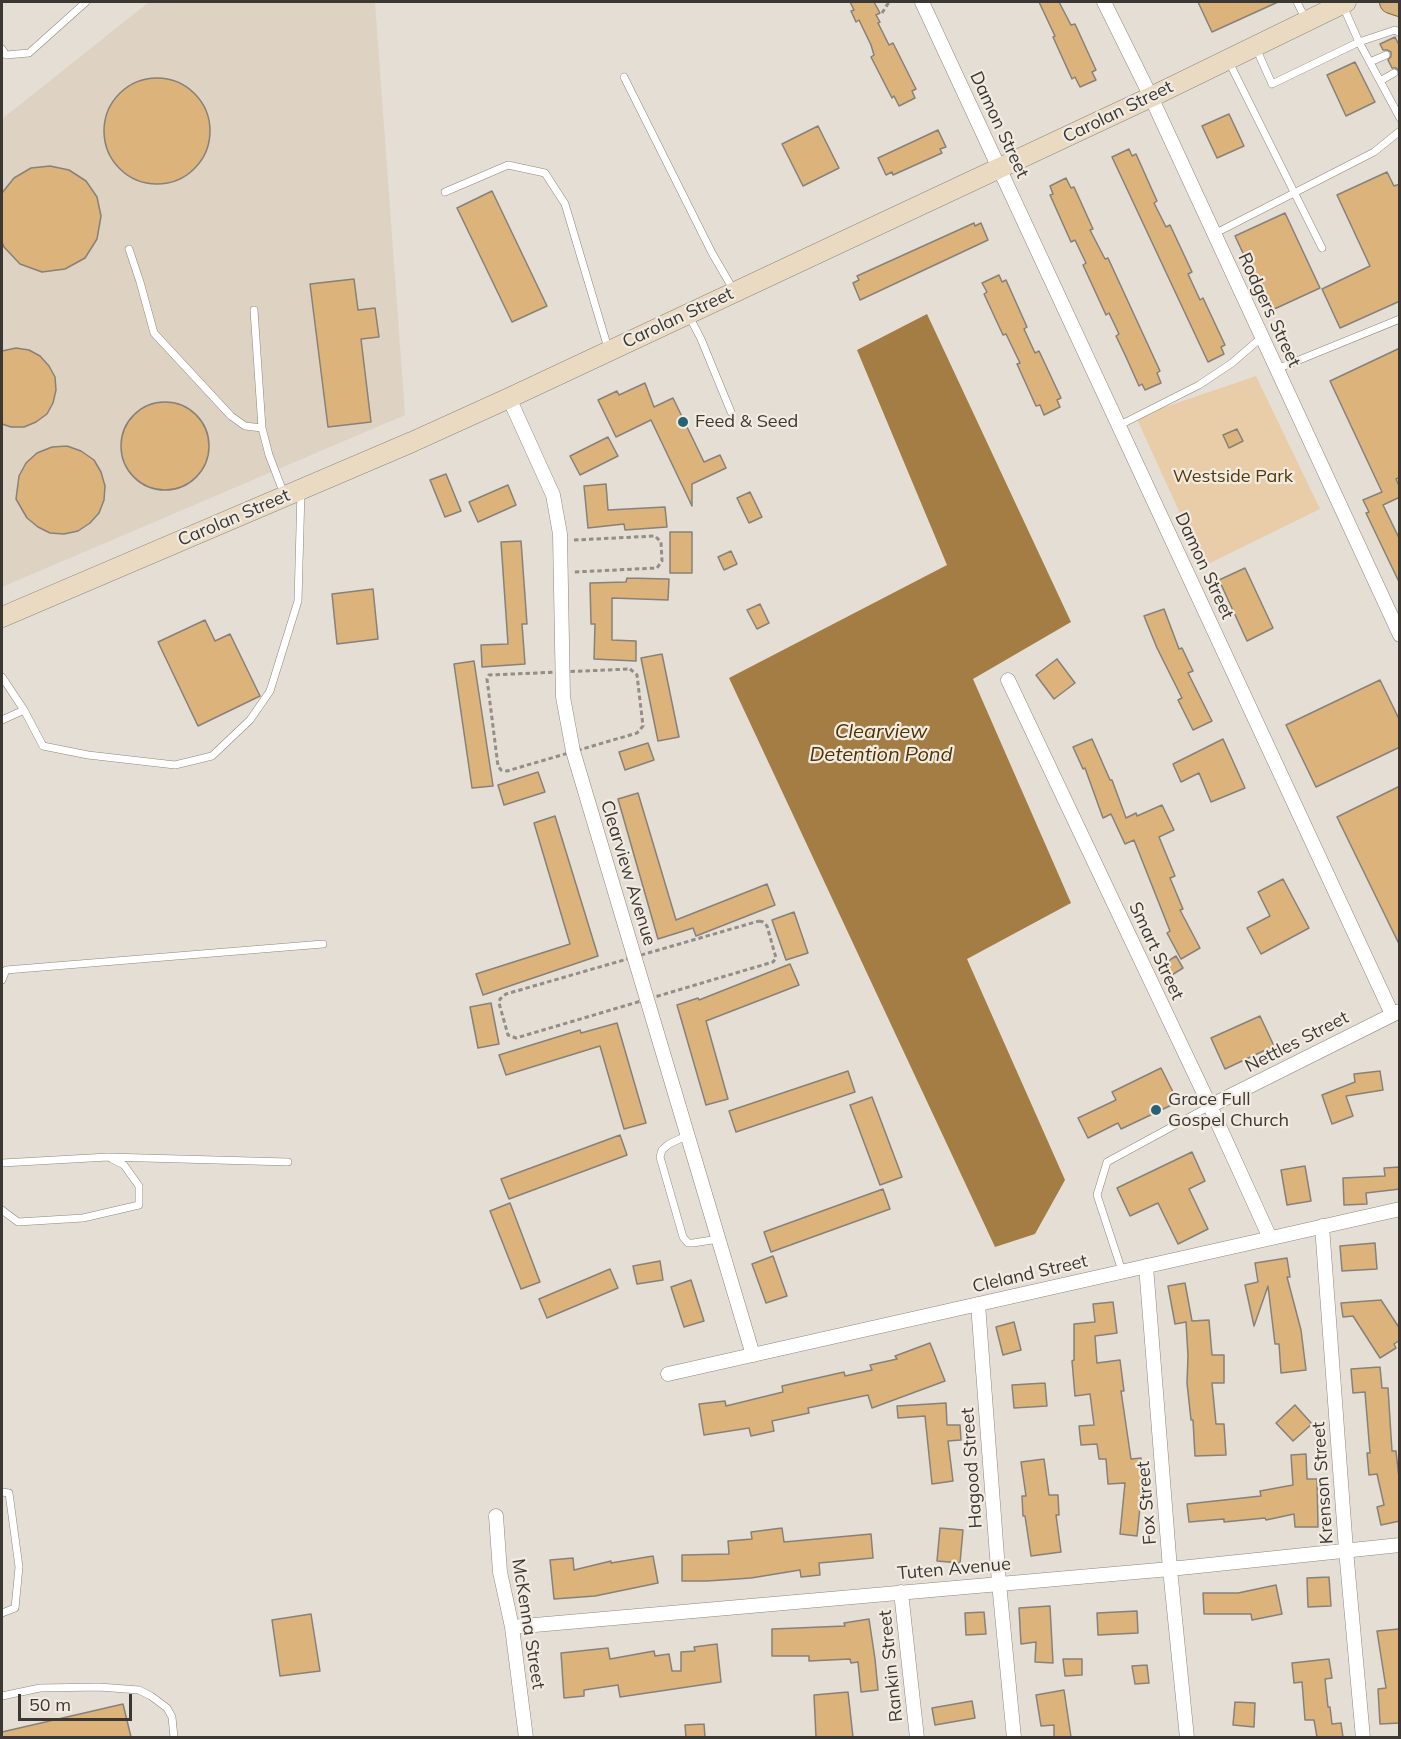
<!DOCTYPE html>
<style>
body{margin:0}
#map{position:relative;width:1401px;height:1739px;overflow:hidden;background:#e5ded5;font-family:Mulish,sans-serif}
canvas{display:block}
.frame{position:absolute;inset:0;border:3px solid #3b3834;pointer-events:none}
.scale{position:absolute;left:18px;top:1694px;width:114px;height:27px;box-sizing:border-box;border:3px solid #3b3834;border-top:0;padding-left:8px;font-size:18px;line-height:21px;white-space:nowrap;color:#3b3834;-webkit-text-stroke:4px #f2ebe2;paint-order:stroke}
</style>
<div id="map">
<canvas width="1401" height="1739"></canvas>
<div class="frame"></div>
<div class="scale">50 m</div>
</div>
<script>
const c = document.querySelector('canvas').getContext('2d');
c.lineJoin = 'round';
function paint(path, color) { c.fillStyle = color; c.fill(path, 'evenodd'); }
const poly = rows => new Path2D(rows.map(r => 'M' + r).join(''));
function strokePath(path, color, width, dash) { c.strokeStyle = color; c.lineWidth = width; c.lineCap = dash ? 'butt' : 'round'; c.setLineDash(dash || []); c.stroke(path); }
function drawText(font, color, halo, rows, align = 'center') {
  c.font = font + ' Mulish,sans-serif'; c.lineWidth = 4.5; c.setLineDash([]); c.textBaseline = 'middle'; c.strokeStyle = halo; c.fillStyle = color; for (const [text, x, y, turn = 0] of rows) {
    c.save(); c.translate(x, y); c.rotate((+turn || 0) * Math.PI / 180); c.textAlign = isNaN(turn) ? turn : align; if (halo) c.strokeText(text, 0, 0); c.fillText(text, 0, 0); c.restore();
  }
}
paint(poly([
 [149,2,375,2,405,415,2,587,2,119]
]), '#ded2c3');
paint(poly([
 [1256,376,1320,509,1204,566,1136,417]
]), '#e8cda8');
paint(poly([
 [927,314,1071,622,973,679,1071,903,967,959,1065,1180,1035,1234,995,1247,729,678,947,565,857,350]
]), '#a37d44');
const building = poly([
 [850,2,874,2,880,13,876,15,880,22,878,23,889,45,893,43,916,89,912,91,915,98,899,106,894,96,892,98,871,57,874,55,871,45,859,20,856,22,851,11,854,10,850,2],
 [1039,2,1059,2,1071,25,1075,24,1096,70,1092,72,1096,80,1080,87,1075,77,1072,79,1053,37,1055,36,1039,2],
 [1198,2,1278,2,1212,32,1198,2],
 [1395,37,1400,47,1400,72,1396,68,1392,68,1388,60,1391,56,1391,52,1387,50,1383,50,1380,44,1395,37],
 [1355,62,1375,102,1346,116,1327,75,1355,62],
 '104 131a53 53 0 1 1 106 0a53 53 0 1 1-106 0Z',
 [1229,114,1244,146,1217,158,1202,126,1229,114],
 [818,126,839,168,803,186,782,144,818,126],
 [938,130,946,147,940,149,942,153,893,175,892,172,886,175,878,158,938,130],
 [1129,149,1132,156,1136,154,1157,201,1154,203,1166,227,1170,225,1192,272,1188,274,1200,300,1203,298,1225,345,1221,347,1224,354,1208,362,1112,157,1129,149],
 [50,166,69,170,86,181,97,197,101,216,97,239,85,258,65,269,42,272,20,264,4,247,2,242,2,193,14,178,31,168,50,166],
 [1387,172,1394,186,1400,184,1400,301,1340,328,1322,289,1370,266,1337,195,1387,172],
 [1066,178,1071,188,1074,187,1093,229,1090,230,1105,259,1108,258,1160,371,1157,373,1161,383,1145,390,1142,384,1139,386,1126,357,1116,336,1119,334,1109,313,1106,315,1083,265,1086,263,1075,240,1071,242,1050,195,1053,194,1050,186,1066,178],
 [492,191,547,306,512,322,457,208,492,191],
 [1285,213,1320,288,1270,311,1235,236,1285,213],
 [974,223,975,226,981,223,988,240,860,300,853,283,859,280,857,276,974,223],
 [999,275,1002,282,1006,280,1027,327,1024,329,1035,353,1039,351,1061,398,1057,400,1060,407,1044,415,1040,405,1036,406,1017,364,1020,363,1006,334,1003,335,984,294,987,292,982,283,999,275],
 [354,279,358,310,375,308,379,337,361,339,371,422,328,427,310,284,354,279],
 [16,348,29,350,40,356,49,366,55,377,56,390,53,403,47,414,36,422,24,427,11,427,2,424,2,351,16,348],
 [1400,348,1400,477,1396,479,1400,488,1400,497,1383,505,1400,540,1400,584,1366,513,1369,512,1363,500,1382,492,1330,381,1400,348],
 [645,383,654,407,673,398,704,462,720,455,726,468,692,484,692,506,651,420,616,437,598,400,617,391,619,395,645,383],
 '121 446a44 44 0 1 1 88 0a44 44 0 1 1-88 0Z',
 [1237,429,1243,441,1229,448,1223,435,1237,429],
 [608,437,618,456,580,475,570,456,608,437],
 [67,446,81,451,94,460,101,472,105,486,104,500,99,513,90,523,78,531,64,534,50,533,38,527,27,518,16,499,19,476,26,463,37,453,52,447,67,446],
 [446,474,461,511,445,517,430,480,446,474],
 [606,484,608,510,665,507,667,527,625,530,624,524,588,528,584,486,606,484],
 [508,485,516,505,478,522,469,502,508,485],
 [750,492,762,517,749,523,737,498,750,492],
 [670,532,692,532,692,573,670,573,670,532],
 [521,541,527,624,522,624,525,664,482,667,481,645,508,644,501,542,521,541],
 [731,551,737,564,724,570,718,557,731,551],
 [1245,568,1273,628,1247,641,1219,580,1245,568],
 [627,578,669,579,668,600,612,598,612,640,636,641,636,661,594,659,595,624,591,624,590,583,626,582,627,578],
 [373,589,378,639,337,644,332,594,373,589],
 [760,604,769,623,757,629,747,610,760,604],
 [1164,609,1179,649,1182,648,1193,671,1188,673,1212,721,1193,730,1178,700,1182,698,1157,648,1144,616,1164,609],
 [205,620,215,641,230,634,260,696,198,726,158,642,205,620],
 [662,654,679,737,658,741,641,658,662,654],
 [1057,659,1075,683,1054,699,1036,675,1057,659],
 [474,661,493,786,472,788,454,664,474,661],
 [1380,680,1400,721,1400,747,1316,787,1286,725,1380,680],
 [1092,739,1110,780,1112,780,1126,818,1136,813,1137,816,1162,805,1174,830,1159,837,1175,876,1170,878,1183,909,1180,910,1200,948,1181,959,1167,933,1170,931,1134,840,1125,844,1111,814,1103,818,1085,768,1083,769,1073,747,1092,739],
 [1223,739,1245,788,1211,802,1199,773,1181,782,1173,764,1223,739],
 [648,743,654,760,625,770,619,752,648,743],
 [538,772,545,792,504,805,498,785,538,772],
 [1400,786,1400,946,1337,817,1400,786],
 [638,793,676,920,767,884,775,905,696,936,693,928,658,939,618,799,638,793],
 [555,816,598,956,483,995,476,974,570,944,534,823,555,816],
 [1283,879,1309,928,1261,954,1247,928,1270,916,1258,892,1283,879],
 [794,912,808,953,786,960,772,920,794,912],
 [1176,956,1183,968,1167,978,1160,966,1176,956],
 [790,964,799,985,706,1021,728,1099,706,1105,677,1005,698,998,699,1000,790,964],
 [491,1003,499,1044,478,1048,470,1007,491,1003],
 [1260,1016,1274,1046,1225,1069,1211,1038,1260,1016],
 [617,1023,646,1123,624,1129,600,1046,506,1075,499,1055,580,1030,581,1033,617,1023],
 [1161,1068,1178,1102,1121,1129,1118,1123,1088,1138,1078,1118,1116,1100,1112,1092,1161,1068],
 [848,1071,855,1092,736,1132,729,1111,848,1071],
 [1380,1071,1383,1090,1346,1096,1353,1116,1332,1124,1322,1095,1355,1082,1354,1074,1380,1071],
 [872,1097,902,1177,880,1185,850,1105,872,1097],
 [620,1135,627,1155,509,1199,501,1179,620,1135],
 [1192,1152,1205,1181,1189,1189,1208,1229,1178,1244,1158,1203,1130,1216,1117,1188,1192,1152],
 [1305,1166,1311,1201,1287,1205,1281,1170,1305,1166],
 [1400,1167,1400,1189,1366,1193,1367,1204,1344,1205,1343,1178,1385,1176,1384,1168,1400,1167],
 [883,1189,890,1209,771,1252,764,1232,883,1189],
 [510,1203,540,1282,521,1289,490,1211,510,1203],
 [1375,1243,1377,1269,1342,1271,1340,1246,1375,1243],
 [773,1256,787,1296,766,1303,752,1264,773,1256],
 [1287,1258,1290,1277,1287,1277,1301,1330,1306,1370,1281,1373,1279,1344,1275,1344,1268,1286,1254,1326,1245,1285,1258,1282,1255,1263,1287,1258],
 [660,1261,663,1280,637,1284,633,1266,660,1261],
 [610,1269,618,1288,547,1318,539,1299,610,1269],
 [691,1280,704,1321,684,1327,671,1287,691,1280],
 [1185,1283,1192,1321,1209,1320,1212,1355,1224,1355,1224,1383,1212,1383,1216,1424,1224,1424,1226,1455,1195,1456,1193,1420,1191,1420,1187,1383,1188,1356,1186,1322,1175,1324,1168,1286,1185,1283],
 [1381,1300,1400,1329,1400,1340,1394,1344,1396,1348,1380,1358,1353,1316,1343,1317,1341,1303,1381,1300],
 [1113,1302,1117,1333,1095,1336,1097,1363,1120,1360,1124,1391,1121,1391,1131,1459,1141,1458,1143,1479,1137,1536,1120,1534,1125,1483,1108,1484,1106,1459,1099,1459,1097,1444,1081,1445,1079,1426,1094,1425,1090,1394,1075,1396,1072,1361,1074,1360,1074,1324,1095,1322,1093,1304,1113,1302],
 [1014,1322,1021,1350,1003,1355,996,1327,1014,1322],
 [930,1343,945,1381,872,1408,868,1395,808,1408,809,1413,772,1421,774,1431,751,1436,749,1428,704,1435,699,1404,725,1401,726,1406,783,1392,782,1386,844,1372,845,1376,872,1370,870,1365,897,1359,895,1356,930,1343],
 [1380,1367,1382,1388,1388,1388,1392,1451,1396,1451,1400,1487,1400,1521,1381,1525,1377,1507,1384,1505,1377,1474,1369,1475,1367,1453,1370,1453,1365,1392,1353,1393,1351,1369,1380,1367],
 [1045,1383,1047,1406,1014,1408,1012,1385,1045,1383],
 [946,1403,947,1425,960,1425,961,1440,948,1441,953,1481,932,1484,925,1416,898,1418,897,1406,946,1403],
 [1295,1405,1312,1424,1293,1441,1276,1423,1295,1405],
 [1306,1454,1307,1479,1317,1479,1318,1527,1295,1527,1294,1514,1266,1520,1265,1518,1224,1522,1224,1519,1189,1522,1187,1504,1261,1496,1260,1491,1293,1485,1291,1455,1306,1454],
 [1044,1459,1049,1495,1058,1495,1059,1515,1056,1515,1061,1552,1031,1556,1025,1516,1023,1516,1022,1496,1026,1496,1021,1462,1044,1459],
 [782,1528,784,1542,871,1534,873,1558,819,1563,820,1575,801,1577,800,1570,751,1578,707,1581,682,1581,682,1555,729,1554,728,1541,752,1539,751,1532,782,1528],
 [940,1528,963,1530,960,1563,937,1561,940,1528],
 [653,1556,658,1583,595,1596,554,1599,550,1560,573,1558,574,1570,611,1561,611,1563,653,1556],
 [1329,1577,1331,1606,1308,1607,1307,1578,1329,1577],
 [1276,1585,1282,1614,1252,1620,1251,1614,1204,1614,1203,1593,1238,1593,1276,1585],
 [1050,1606,1053,1663,1035,1662,1036,1642,1021,1644,1019,1608,1050,1606],
 [1137,1611,1138,1633,1098,1635,1097,1613,1137,1611],
 [984,1612,986,1634,966,1635,965,1613,984,1612],
 [311,1614,320,1671,280,1676,272,1620,311,1614],
 [869,1619,875,1659,878,1690,861,1692,858,1662,851,1663,850,1659,809,1661,809,1656,772,1656,772,1629,845,1626,844,1623,869,1619],
 [1399,1629,1400,1723,1380,1724,1378,1689,1386,1688,1377,1631,1399,1629],
 [717,1644,721,1682,620,1697,618,1685,584,1690,584,1696,564,1698,561,1653,608,1648,610,1659,654,1651,655,1656,669,1654,672,1671,681,1671,681,1652,695,1651,694,1647,717,1644],
 [1063,1659,1082,1659,1082,1675,1065,1676,1063,1659],
 [1329,1659,1332,1678,1325,1679,1328,1707,1330,1707,1332,1724,1341,1723,1343,1737,1317,1737,1314,1720,1305,1720,1302,1682,1294,1683,1292,1663,1329,1659],
 [1147,1665,1149,1683,1135,1684,1132,1666,1147,1665],
 [1064,1690,1071,1737,1054,1737,1054,1725,1041,1726,1036,1695,1064,1690],
 [848,1692,853,1737,816,1737,814,1695,848,1692],
 [972,1701,975,1718,935,1725,932,1708,972,1701],
 [1235,1702,1255,1703,1254,1727,1233,1725,1235,1702],
 [123,1704,131,1737,2,1737,2,1732,123,1704],
 [704,1724,705,1737,686,1737,685,1725,704,1724]
]);
paint(building, '#dcb37a');
strokePath(building, '#878179', 1.5);
const lane = poly([
 [1297,2,1306,20],
 [1343,6,1359,42,1400,118],
 [1256,48,1272,84,1359,42,1395,30,1400,33],
 [2,49,6,55,29,53,86,2],
 [1229,62,1322,248],
 [1370,62,1386,55],
 [624,77,712,253,733,289],
 [1380,81,1394,73],
 [445,192,508,165,545,173,565,204,608,348],
 [1214,234,1374,152,1400,131],
 [129,249,140,282,154,333,231,416,245,426,262,428],
 [254,310,262,428,269,455,284,494],
 [689,316,701,339,731,412],
 [1277,369,1400,319],
 [1118,426,1199,385,1232,363,1262,337],
 [2,677,24,710,2,720],
 [24,710,43,746,88,755,175,765,212,756,250,720,270,691,298,601,301,491],
 [2,980,6,970,323,944],
 [688,1135,669,1144,662,1150,660,1157,683,1237,688,1243,693,1243,719,1239],
 [2,1163,108,1157,288,1162],
 [2,1210,18,1222,83,1218,139,1205,139,1186,124,1165,112,1159],
 [1122,1271,1097,1195,1107,1162,1210,1106],
 [2,1492,9,1493,19,1567,15,1608,2,1613],
 [2,1696,40,1688,99,1687,139,1690,151,1696,167,1708,172,1717,174,1738]
]);
const street = poly([
 [922,2,1392,1014],
 [1104,2,1151,97,1400,635],
 [509,398,553,495,560,534,563,697,573,751,753,1355],
 [1008,680,1210,1106,1270,1238],
 [1210,1106,1400,1011],
 [1322,1226,1346,1550,1363,1738],
 [1146,1266,1170,1569,1187,1738],
 [978,1304,999,1583,1014,1738],
 [668,1374,1400,1209],
 [496,1516,500,1572,512,1627,526,1738],
 [901,1592,917,1738],
 [512,1627,1170,1569,1400,1545]
]);
const secondary = poly([
 [2,617,412,442,509,398,1151,97,1346,2]
]);
const primary = poly([
 [1391,2,1400,5]
]);
strokePath(lane, '#8d877e', 8);
strokePath(street, '#8d877e', 15);
strokePath(secondary, '#8d877e', 21);
strokePath(primary, '#8c6932', 24);
strokePath(poly([
 [882,13,889,2],
 [574,540,655,536,661,542,662,561,657,568,574,572],
 [630,669,637,675,643,726,637,733,507,771,501,770,498,766,487,679,489,675,630,669],
 [759,921,763,922,767,926,776,958,773,962,516,1038,508,1035,499,1003,500,999,506,994,759,921]
]), '#938e87', 3, [4.5, 3]);
strokePath(lane, '#fff', 7);
strokePath(street, '#fff', 14);
strokePath(secondary, '#e9dac1', 20);
strokePath(primary, '#d4b583', 22);
for (const [x, y, r, color] of [
 [683,422,6,"#256379"],
 [1156,1110,6,"#256379"]
]) { const dot = new Path2D(); dot.arc(x, y, r, 0, 2 * Math.PI); c.fillStyle = color; c.fill(dot); strokePath(dot, '#f2ebe2', 2); }
drawText('18px', '#3b3834', '#f2ebe2', [
 ["Carolan Street",1118,112,-26],
 ["Damon Street",999,125,65],
 ["Rodgers Street",1269,310,65],
 ["Carolan Street",678,318,-25],
 ["Carolan Street",234,518,-23],
 ["Damon Street",1204,566,65],
 ["Clearview Avenue",628,873,73],
 ["Smart Street",1156,951,65],
 ["Nettles Street",1297,1042,-27],
 ["Cleland Street",1030,1274,-13],
 ["Hagood Street",972,1468,-94],
 ["Krenson Street",1323,1483,-94],
 ["Fox Street",1147,1503,-95],
 ["Tuten Avenue",954,1569,-5],
 ["McKenna Street",528,1624,81],
 ["Rankin Street",891,1666,-96]
]);
drawText('18px', '#3b3834', '#f2ebe2', [
 ["Feed & Seed",695,422],
 ["Grace Full",1168,1100],
 ["Gospel Church",1168,1121]
], 'left');
drawText('18px', '#533808', '#f2ebe2', [
 ["Westside Park",1233,477]
]);
drawText('italic 20px', '#4e3302', '#f2ebe2', [
 ["Clearview",881,732],
 ["Detention Pond",881,755]
]);
</script>
